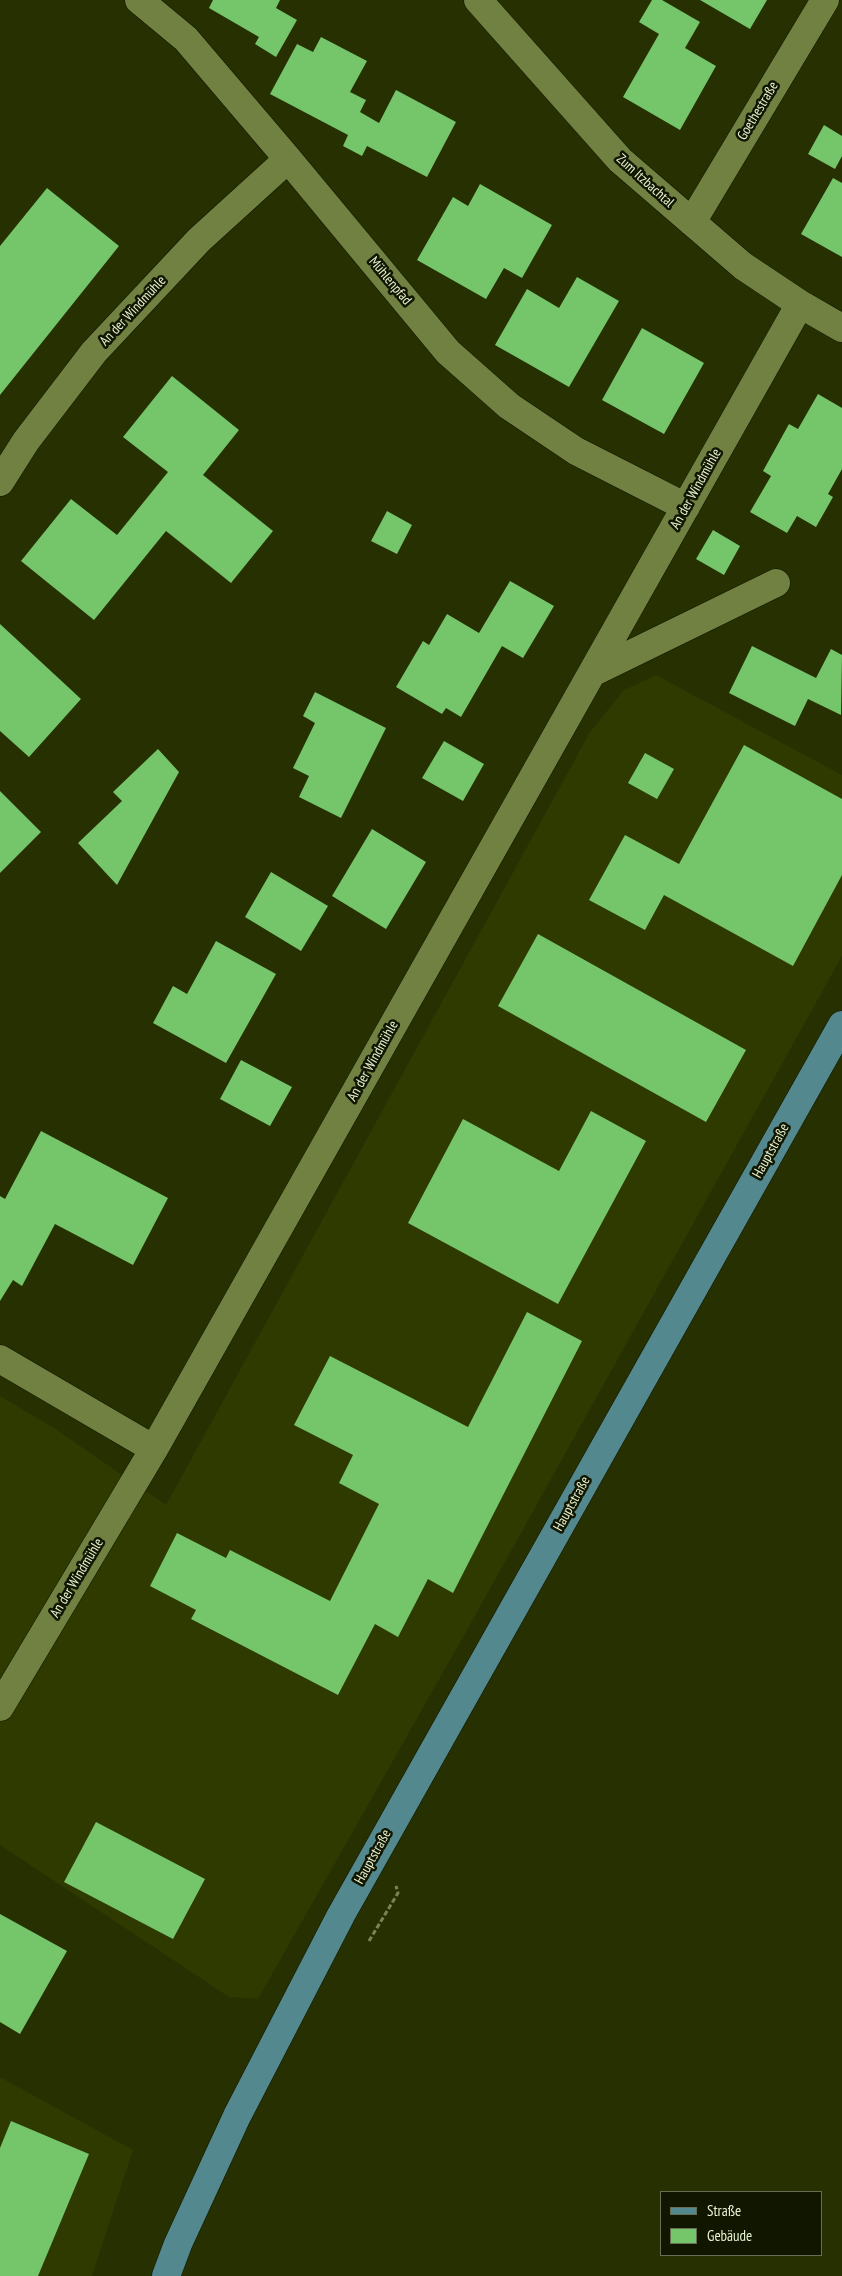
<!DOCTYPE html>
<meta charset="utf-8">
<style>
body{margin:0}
#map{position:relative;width:842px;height:2276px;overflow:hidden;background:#263000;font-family:"PT Sans Narrow",sans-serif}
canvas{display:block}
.legend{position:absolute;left:660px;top:2191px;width:162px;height:65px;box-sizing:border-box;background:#111600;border:1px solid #676e53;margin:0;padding:6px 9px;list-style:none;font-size:15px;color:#e7f2d0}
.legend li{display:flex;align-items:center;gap:10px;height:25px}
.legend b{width:25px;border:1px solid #676e53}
</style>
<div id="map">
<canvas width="842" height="2276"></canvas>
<ul class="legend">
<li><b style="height:6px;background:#53888e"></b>Straße</li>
<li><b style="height:14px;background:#75c56a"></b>Gebäude</li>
</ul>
</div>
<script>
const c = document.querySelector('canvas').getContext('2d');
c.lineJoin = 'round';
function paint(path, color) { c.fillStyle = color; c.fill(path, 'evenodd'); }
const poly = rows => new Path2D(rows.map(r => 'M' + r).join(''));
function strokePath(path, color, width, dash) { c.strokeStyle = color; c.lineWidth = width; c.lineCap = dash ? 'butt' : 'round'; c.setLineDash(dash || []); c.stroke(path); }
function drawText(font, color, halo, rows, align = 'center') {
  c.font = font + ' "PT Sans Narrow",sans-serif'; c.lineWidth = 5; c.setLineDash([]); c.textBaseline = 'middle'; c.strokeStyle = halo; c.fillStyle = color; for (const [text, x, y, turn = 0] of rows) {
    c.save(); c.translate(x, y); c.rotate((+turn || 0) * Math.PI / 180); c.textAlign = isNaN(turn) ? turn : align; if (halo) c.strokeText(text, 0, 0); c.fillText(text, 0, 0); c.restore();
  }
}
paint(poly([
 [656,675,842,775,842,956,466,1632,258,1999,229,1997,0,1845,0,1396,54,1428,166,1505,590,732,624,690],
 [0,2077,133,2150,92,2276,0,2276]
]), '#2e3a00');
paint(poly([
 [213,0,280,0,276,8,297,20,276,57,255,44,259,37,209,8],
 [652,0,662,0,700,22,685,48,716,66,680,130,623,97,659,34,639,22],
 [700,0,767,0,750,29],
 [321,37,367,61,350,92,366,100,360,112,379,123,396,90,456,122,427,177,367,146,362,156,343,146,348,135,270,94,297,44,313,52],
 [824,125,842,136,842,156,835,169,808,154],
 [833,178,842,183,842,257,801,234],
 [480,184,552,225,522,278,504,268,486,299,417,260,453,197,468,206],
 [47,188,119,246,0,395,0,246],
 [577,277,619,301,569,387,495,345,527,289,559,308],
 [642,328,704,363,664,434,602,400],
 [172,376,239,430,203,475,273,531,231,583,166,531,94,620,21,561,71,499,117,535,168,472,123,437],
 [818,394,842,408,842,469,828,494,833,497,816,527,797,516,787,533,750,512,771,476,763,471,789,424,798,429],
 [387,511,412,525,397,554,371,541],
 [713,530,740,546,724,575,696,559],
 [510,581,554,606,523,658,502,646,461,717,446,708,442,714,396,687,423,641,429,645,447,614,479,633],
 [0,624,81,699,29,757,0,731],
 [752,646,816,678,831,649,842,655,841,715,808,699,795,726,729,693],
 [315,692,386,728,341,818,299,797,309,776,293,768,315,723,303,716],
 [444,741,484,764,463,801,422,778],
 [744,745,842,799,842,875,793,966,664,895,645,930,589,900,625,835,679,864],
 [158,749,179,772,117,885,78,843,122,801,113,792],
 [645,753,674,769,657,799,628,783],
 [0,791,41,832,0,873],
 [372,829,426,862,386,929,332,896],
 [271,872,328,906,301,951,245,917],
 [538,934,746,1050,706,1122,498,1006],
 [216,941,276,974,226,1063,153,1023,173,986,187,994],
 [241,1060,292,1087,270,1126,220,1099],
 [591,1111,646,1141,558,1304,408,1223,463,1119,559,1171],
 [41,1131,168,1198,133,1265,55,1224,22,1286,13,1280,0,1301,0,1196,5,1199],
 [527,1312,582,1341,453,1593,428,1579,398,1637,375,1624,338,1695,191,1619,196,1610,150,1586,177,1533,226,1558,230,1550,330,1601,379,1504,339,1483,353,1455,294,1425,330,1356,468,1427],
 [96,1822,205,1879,173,1939,64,1882],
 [0,1914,67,1951,20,2034,0,2022],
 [11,2121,89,2154,38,2276,0,2276,0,2148]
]), '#75c56a');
const minor = poly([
 [139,0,186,39,288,159,448,352,509,406,576,451,686,507],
 [478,0,620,160,743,266,800,304,842,328],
 [692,222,825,0],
 [0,482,26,441,94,352,199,240,288,159],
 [592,673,776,583],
 [0,1359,154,1449],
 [0,1707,154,1449,800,304]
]);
const major = poly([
 [166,2276,178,2244,237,2116,341,1915,842,1025]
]);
strokePath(minor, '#101700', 29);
strokePath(major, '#101700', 29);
strokePath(poly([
 [369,1941,398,1893,396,1886]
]), '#79845a', 3, [5, 2.5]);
strokePath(minor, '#708141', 28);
strokePath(major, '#53888e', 28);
drawText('14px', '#e7f2d0', '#111600', [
 ["Goethestraße",758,111,-59],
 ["Zum Itzbachtal",645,181,42],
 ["Mühlenpfad",390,281,50],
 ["An der Windmühle",133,311,-47],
 ["An der Windmühle",696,489,-61],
 ["An der Windmühle",373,1061,-61],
 ["Hauptstraße",771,1151,-61],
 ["Hauptstraße",572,1504,-61],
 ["An der Windmühle",77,1578,-59],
 ["Hauptstraße",373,1857,-61]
]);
</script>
